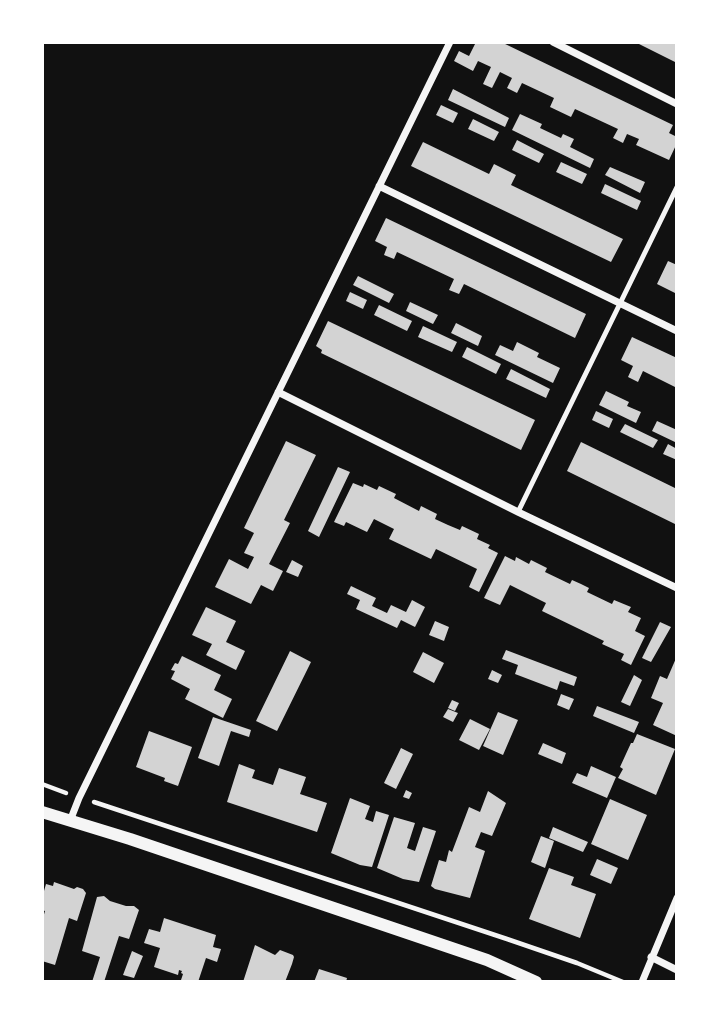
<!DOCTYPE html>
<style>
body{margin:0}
#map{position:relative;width:719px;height:1024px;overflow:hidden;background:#111;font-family:"Libre Baskerville",serif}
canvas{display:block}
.frame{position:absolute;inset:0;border:44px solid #fff;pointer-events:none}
</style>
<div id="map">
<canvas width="719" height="1024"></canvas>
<div class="frame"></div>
</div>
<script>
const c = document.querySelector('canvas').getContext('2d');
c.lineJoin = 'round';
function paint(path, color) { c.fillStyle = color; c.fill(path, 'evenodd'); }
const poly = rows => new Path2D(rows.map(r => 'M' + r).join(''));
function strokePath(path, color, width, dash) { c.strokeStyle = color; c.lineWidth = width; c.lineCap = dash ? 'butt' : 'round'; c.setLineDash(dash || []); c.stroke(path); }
paint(poly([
 [476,42,501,42,673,125,669,133,677,137,677,143,669,160,636,145,639,139,627,134,623,143,613,138,618,129,575,109,571,117,550,107,554,98,522,83,517,93,507,88,512,78,500,72,492,88,483,84,491,67,478,61,473,71,454,61,459,51,469,56],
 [635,42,677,42,677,63],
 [453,89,509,118,505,127,448,100],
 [441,105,458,113,453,123,436,115],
 [520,114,542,124,540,128,561,138,563,134,574,139,570,147,594,159,590,168,512,130],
 [473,119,499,132,494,141,468,129],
 [517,140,544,154,539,163,512,150],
 [423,142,489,174,494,164,516,175,511,185,623,239,611,262,411,166],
 [561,162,587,174,582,184,556,172],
 [610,167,645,182,640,193,605,175],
 [605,184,641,201,637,210,601,193],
 [386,218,586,314,575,338,464,284,459,294,449,290,454,279,397,252,394,259,384,255,387,247,375,241],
 [668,261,677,265,677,294,657,284],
 [358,276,394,294,389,303,353,285],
 [350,292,367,300,363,309,346,301],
 [410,302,438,315,433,324,406,311],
 [379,305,412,321,407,331,374,315],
 [328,321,535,420,521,450,321,353,322,350,316,346],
 [456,323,482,336,478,346,451,333],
 [423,326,457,342,452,352,418,337],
 [632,337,677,358,677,388,643,371,638,382,628,377,633,366,621,360],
 [517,342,539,353,537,357,560,368,553,383,495,355,500,345,513,351],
 [467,347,501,364,496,374,462,357],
 [511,369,550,389,546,398,506,379],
 [606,391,629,402,627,406,641,412,636,423,599,405],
 [596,411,613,419,609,428,592,420],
 [657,421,677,430,677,443,652,431],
 [625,424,658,440,653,448,620,432],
 [286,441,316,455,284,520,290,523,269,564,283,571,273,591,261,585,251,604,215,587,229,559,248,569,254,557,244,553,254,533,244,528],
 [581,442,677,489,677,525,567,471],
 [668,444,677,449,677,460,663,454],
 [338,467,350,472,319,537,308,531],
 [353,483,363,487,364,484,377,490,379,486,396,494,394,498,419,511,421,506,437,514,435,519,448,525,460,530,462,526,479,534,477,539,490,545,488,548,498,553,479,592,469,587,477,569,436,549,431,559,389,539,394,529,374,519,367,532,346,522,344,526,334,522],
 [505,556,515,561,516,557,529,564,531,560,547,568,545,572,570,584,572,580,581,584,589,588,587,592,612,604,614,600,631,607,628,612,641,618,635,631,645,636,631,665,621,660,624,654,602,644,604,641,542,611,546,603,510,585,500,605,484,598],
 [292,560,303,566,298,577,286,572],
 [351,586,376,598,372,606,387,613,391,605,406,612,412,600,425,607,415,627,401,620,397,628,356,609,360,600,347,594],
 [206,607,236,621,226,642,245,651,236,670,206,655,212,644,192,635],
 [435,621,449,627,444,641,429,635],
 [660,622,671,627,651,662,642,658],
 [506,650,577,677,574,686,560,681,557,690,515,674,518,665,502,659],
 [290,651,311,662,277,731,256,721],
 [423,652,444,663,434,683,413,672],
 [182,656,221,675,214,690,232,699,223,718,185,699,190,689,171,679,175,671,171,670,175,663,178,664],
 [677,656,677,736,653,725,663,703,651,698,660,676,667,679],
 [492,670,502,675,498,683,488,679],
 [634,675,642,680,630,706,621,702],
 [561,694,574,699,569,710,557,705],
 [452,700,459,703,455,711,448,708],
 [597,706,639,722,634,733,593,716],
 [448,709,458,713,453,722,443,717],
 [498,712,518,720,503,755,483,746],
 [213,717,251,730,249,737,231,731,219,766,198,758],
 [470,719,490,729,479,750,459,740],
 [149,731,192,747,178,786,164,781,165,778,136,767],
 [637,734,675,749,656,795,618,778,623,769,620,767,631,743,633,743],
 [543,743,566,753,562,764,538,754],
 [401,748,413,754,396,789,384,783],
 [239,764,255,770,252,778,273,785,279,768,306,777,300,794,327,803,317,832,227,802],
 [591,766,616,777,607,798,572,783,577,773,587,777],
 [406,790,412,793,409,799,403,797],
 [488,791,506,803,492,836,481,832,475,847,485,851,470,898,435,889,431,886,439,860,446,862,449,850,452,852,469,807,480,812],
 [350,798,370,806,365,819,373,822,376,811,389,815,372,867,360,865,331,853],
 [610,799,647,815,628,860,591,844],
 [394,817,415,823,407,848,415,851,423,827,436,831,419,882,403,879,377,868],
 [553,827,588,842,583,852,549,838],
 [541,836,554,841,545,868,531,862],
 [597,859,618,868,611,884,590,875],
 [549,868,574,877,571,885,596,894,580,938,529,919],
 [54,882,74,889,77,887,83,889,86,893,77,921,69,918,55,965,42,961,42,921,45,911,42,910,42,898,46,884,53,886],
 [104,896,110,901,126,906,134,906,139,910,129,939,119,936,104,982,92,982,100,957,82,951,97,897],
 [164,918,216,935,213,947,221,949,217,962,206,958,198,982,181,980,183,974,181,973,182,971,179,970,178,975,154,967,160,948,144,943,149,929,160,932],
 [255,945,275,955,280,950,293,955,294,957,292,964,285,982,243,982],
 [132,951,143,956,134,978,123,975],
 [319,969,347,978,346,982,314,982]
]), '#d3d3d3');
strokePath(poly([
 [42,784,66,793],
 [94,802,507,939,577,963,623,982]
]), '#f5f5f5', 4.5);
strokePath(poly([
 [518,512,677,187]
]), '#f5f5f5', 5);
strokePath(poly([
 [553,42,677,104],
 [379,186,677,331],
 [278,392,518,512,677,588],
 [70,821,79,798,450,42],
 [651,957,677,970],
 [642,982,677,898]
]), '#f5f5f5', 7);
strokePath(poly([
 [42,812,130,839,487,960,536,982]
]), '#f5f5f5', 12);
</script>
